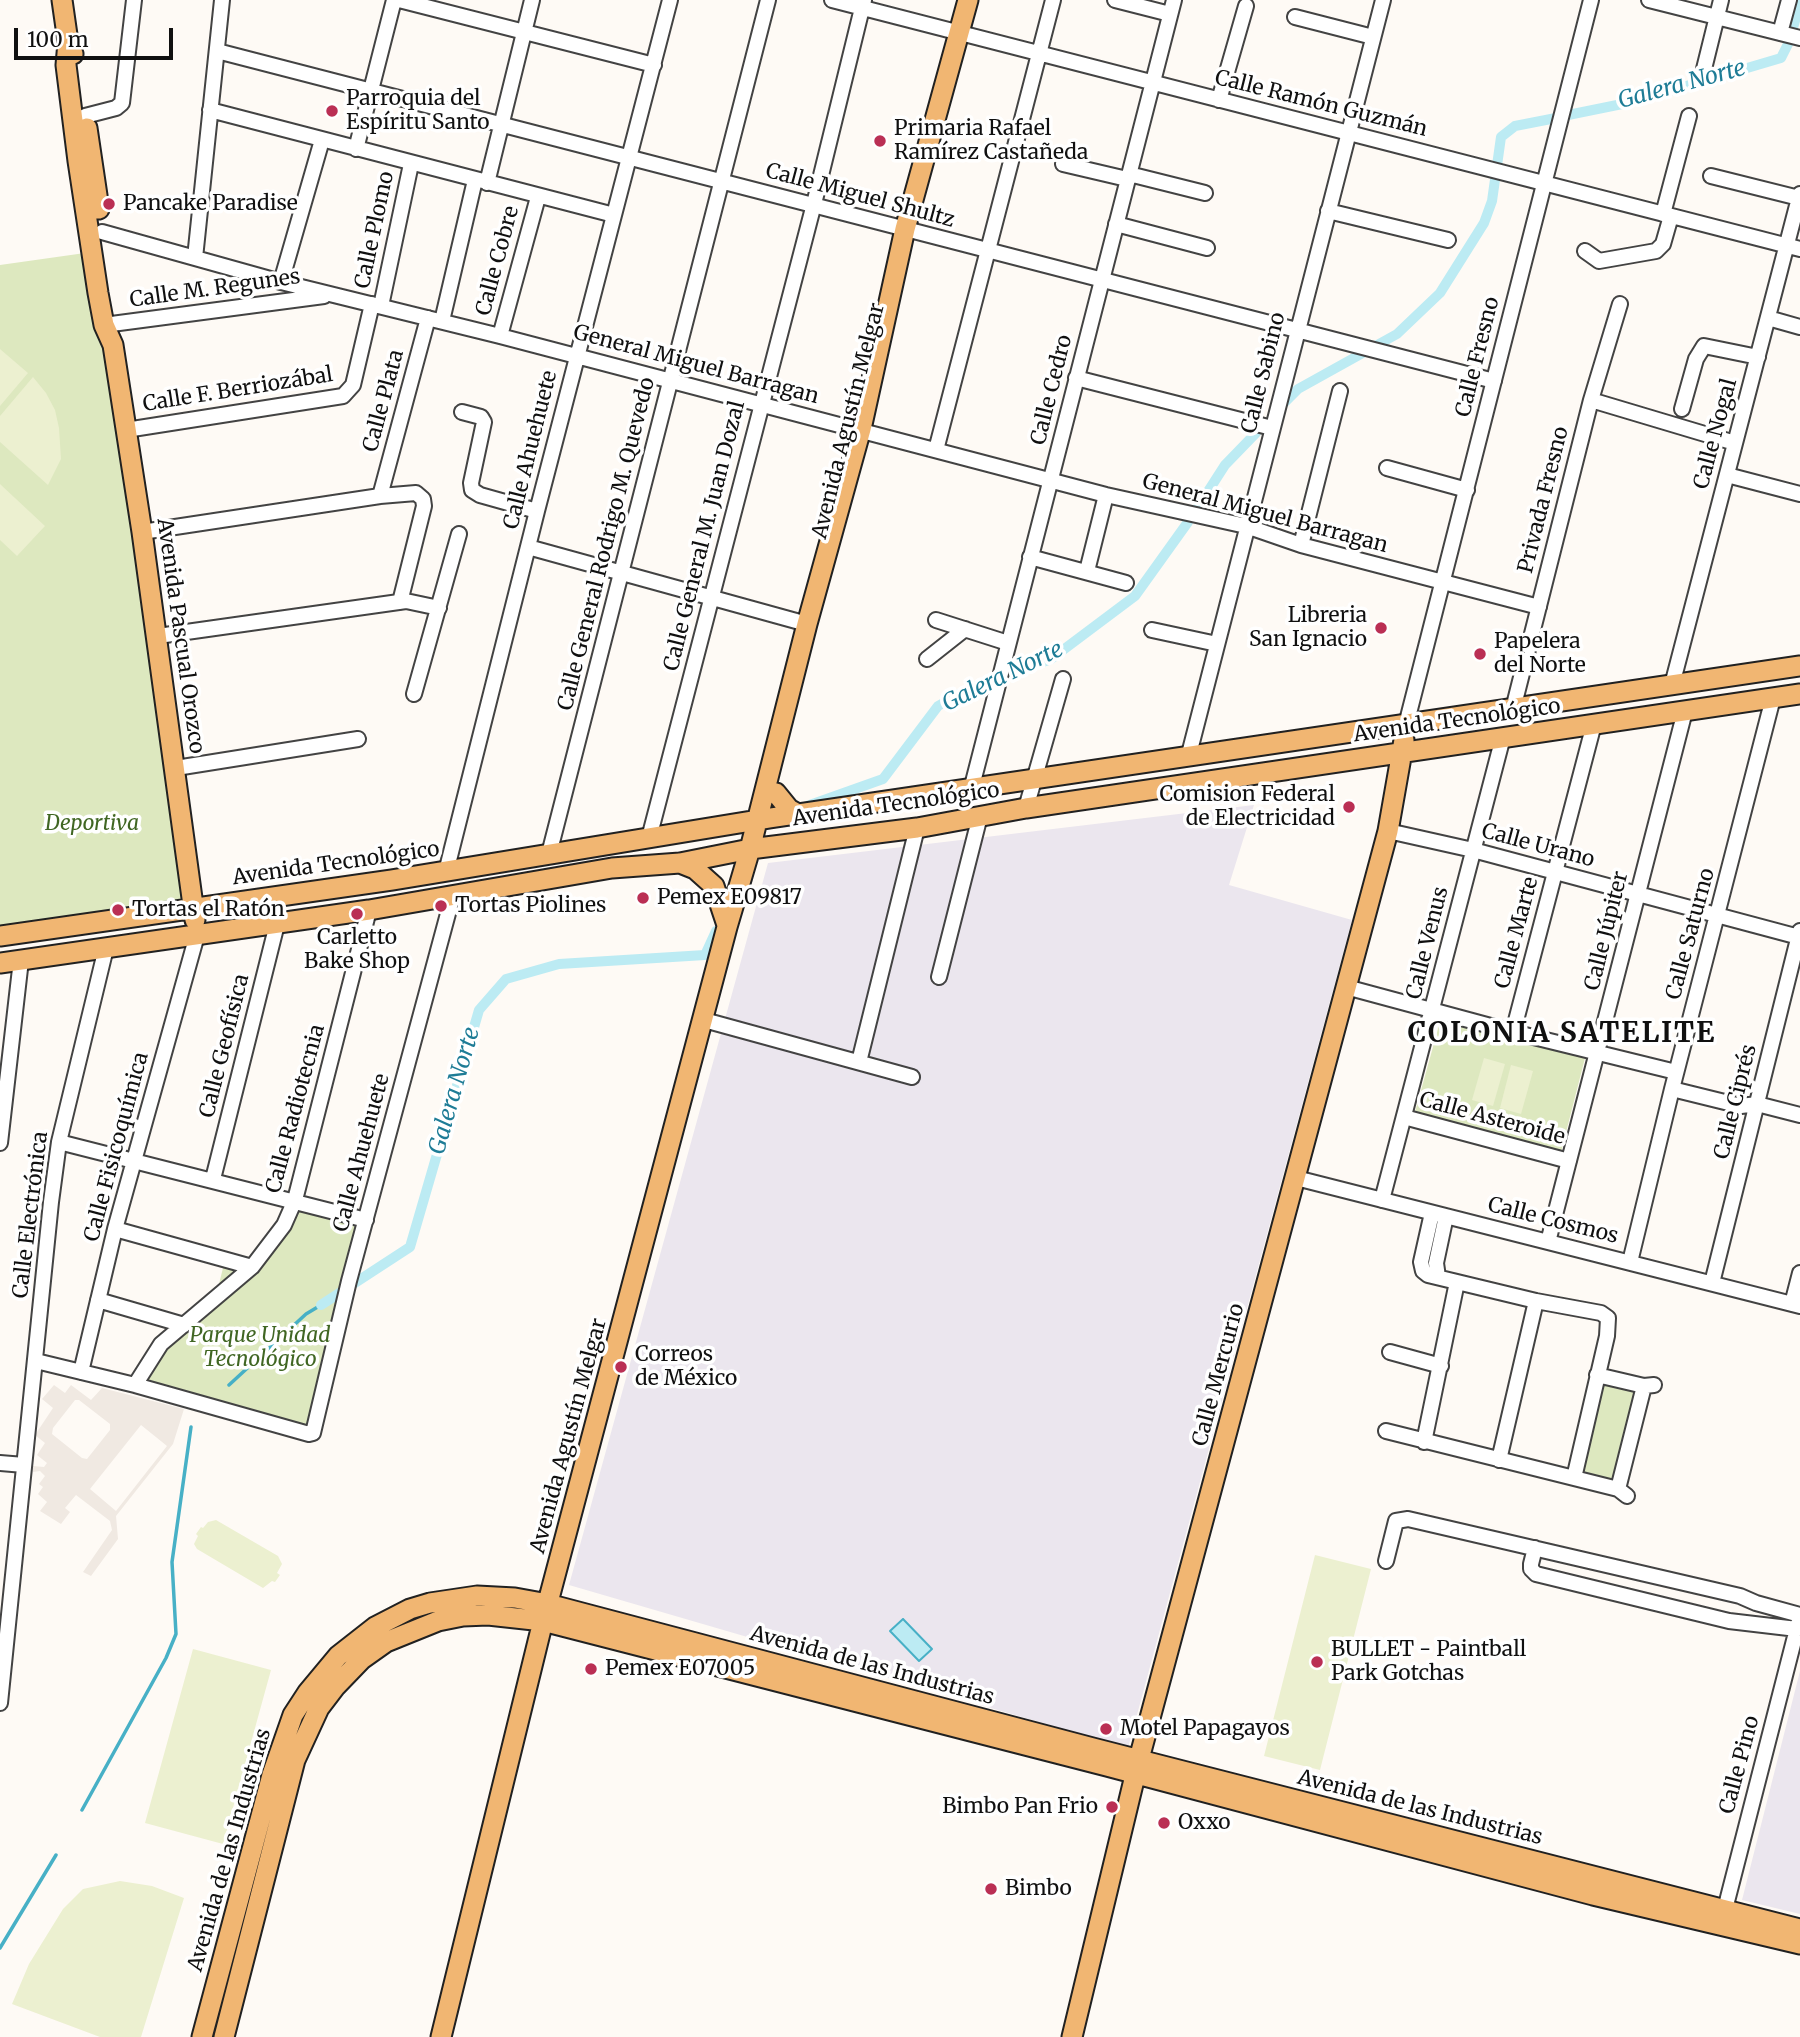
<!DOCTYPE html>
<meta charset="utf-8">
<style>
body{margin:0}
#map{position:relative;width:1800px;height:2037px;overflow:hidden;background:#fefaf5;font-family:Merriweather,serif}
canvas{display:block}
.scale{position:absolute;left:14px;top:28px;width:159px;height:32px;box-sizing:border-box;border:4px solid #101010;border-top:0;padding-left:9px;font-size:21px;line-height:24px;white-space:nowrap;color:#101010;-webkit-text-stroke:5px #fff;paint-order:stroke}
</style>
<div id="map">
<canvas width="1800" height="2037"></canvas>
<div class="scale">100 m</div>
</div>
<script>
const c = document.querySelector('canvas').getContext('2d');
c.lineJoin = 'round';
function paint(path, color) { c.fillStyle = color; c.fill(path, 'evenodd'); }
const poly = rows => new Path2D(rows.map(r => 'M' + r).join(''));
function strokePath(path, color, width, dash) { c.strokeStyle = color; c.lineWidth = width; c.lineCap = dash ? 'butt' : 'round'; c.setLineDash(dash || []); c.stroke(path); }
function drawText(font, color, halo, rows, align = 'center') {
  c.font = font + ' Merriweather,serif'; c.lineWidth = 7; c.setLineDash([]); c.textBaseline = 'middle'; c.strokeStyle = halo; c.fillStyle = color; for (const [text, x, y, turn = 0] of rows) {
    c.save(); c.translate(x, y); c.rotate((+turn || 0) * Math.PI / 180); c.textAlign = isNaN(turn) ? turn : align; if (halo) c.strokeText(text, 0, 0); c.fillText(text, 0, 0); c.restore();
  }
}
paint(poly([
 [1254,805,1229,885,1352,920,1128,1748,569,1585,768,863],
 [1800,1671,1800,1914,1742,1900]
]), '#ebe6ee');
paint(poly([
 [92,252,194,908,0,936,0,265],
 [1441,1018,1585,1058,1561,1152,1415,1112],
 [295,1201,362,1221,312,1433,132,1383,218,1288,225,1260,247,1265],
 [1597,1375,1644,1386,1618,1489,1574,1478]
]), '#dde8bf');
paint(poly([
 [0,349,28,373,0,406],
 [33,377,46,393,55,410,59,428,61,459,48,485,0,442,0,416],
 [0,484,45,526,17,556,0,540],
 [1484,1058,1505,1064,1493,1106,1472,1100],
 [1511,1065,1533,1071,1521,1114,1500,1108],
 [216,1520,278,1556,282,1564,277,1573,280,1575,275,1582,272,1581,263,1588,197,1549,194,1544,198,1536,196,1534,201,1527,203,1528,208,1522],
 [1315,1555,1371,1569,1320,1770,1264,1756],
 [193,1649,271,1670,223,1844,145,1823],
 [120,1881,152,1886,184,1898,141,2037,100,2037,12,2004,29,1964,63,1909,83,1889]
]), '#ecf0d0');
paint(poly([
 [54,1385,65,1393,71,1385,91,1400,102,1388,184,1409,173,1444,116,1516,118,1539,91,1576,83,1572,112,1530,110,1521,76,1495,65,1508,70,1512,61,1524,40,1511,47,1502,38,1494,43,1487,39,1484,45,1476,40,1471,33,1472,33,1466,44,1467,47,1463,37,1455,45,1443,35,1435,53,1408,42,1399],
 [75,1400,79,1400,110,1424,110,1430,87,1459,82,1458,52,1434,53,1428],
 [141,1425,167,1446,116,1511,90,1489]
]), '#f0e9e2');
const water = poly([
 [903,1619,932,1649,919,1661,890,1631,903,1619]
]);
paint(water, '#bcebf3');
strokePath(water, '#47b0c6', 2);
strokePath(poly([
 [229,1385,306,1314,321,1305],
 [82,1810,166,1658,176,1634,172,1562,191,1427],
 [0,1948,56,1855]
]), '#47b0c6', 3.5);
strokePath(poly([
 [1793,28,1800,3],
 [1568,115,1632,102,1781,58,1788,44],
 [1283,404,1298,389,1397,334,1440,293,1484,223,1492,201,1501,137,1515,126,1556,118],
 [1198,507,1225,465,1256,433],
 [807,806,883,779,938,706,968,689,1051,659,1135,596,1188,522],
 [321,1305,410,1247,479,1010,506,979,559,964,705,955,716,931]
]), '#bcebf3', 10);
const minor = poly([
 [399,0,654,65],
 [832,0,1800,249],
 [1115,0,1170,14],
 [1649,0,1800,38],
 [1295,17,1373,37],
 [1780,33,1789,0],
 [217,51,1494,381],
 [1703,73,1721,0],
 [1219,100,1246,6],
 [210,110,614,215],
 [85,116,116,108,122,103,134,0],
 [356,149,394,0],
 [1063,164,1127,179],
 [1129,174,1205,193],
 [1711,176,1799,198],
 [487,183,532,0],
 [1328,211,1448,240],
 [1663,214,1689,116],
 [1116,224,1207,248],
 [102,232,281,282,500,336,1106,495,1246,526,1301,545,1539,607],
 [1585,251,1599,261,1656,251,1663,244,1671,216],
 [195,258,222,0],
 [281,282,322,140],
 [381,306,411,164],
 [1768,318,1800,327],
 [442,321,475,180],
 [104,325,324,296],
 [500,336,538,197],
 [1076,378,1272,428],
 [1591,400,1735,443],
 [1682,409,1696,359,1704,346,1758,357],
 [462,412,481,417,484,422,471,483,472,490,480,495,537,511],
 [126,430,343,396,353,385,372,304],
 [936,450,1053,0],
 [1387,468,1467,490],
 [1727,475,1800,494],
 [380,496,428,318],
 [142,532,380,496,416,493,423,499,424,506,400,602],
 [1301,545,1340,391],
 [528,547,807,624],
 [1030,557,1126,583],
 [1087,571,1106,495],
 [936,620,1008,643],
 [1152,630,1217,644],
 [158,636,406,601,439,608],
 [927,659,965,629],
 [1672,685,1800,194],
 [414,694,459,534],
 [1513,709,1591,400,1620,304],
 [1406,725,1591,0],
 [1188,758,1383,0],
 [176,768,358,739],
 [971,790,1174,0],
 [1026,808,1063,679],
 [1388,831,1473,850,1799,937],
 [649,838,814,204,864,0],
 [549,854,768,0],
 [446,872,537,511,670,0],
 [939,977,980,816],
 [1346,987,1513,1032,1676,1072],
 [704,1020,912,1077],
 [1513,1032,1594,724],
 [859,1062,917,828],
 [1672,1089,1741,1106,1757,1104,1800,1115],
 [1404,1117,1569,1161],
 [59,1142,366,1220],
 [0,1143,21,960],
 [1296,1178,1800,1306],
 [213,1179,277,924],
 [1382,1200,1503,737],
 [1432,1213,1421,1262,1423,1271,1428,1275,1536,1301,1601,1313,1608,1318,1607,1336,1574,1478],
 [115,1229,252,1267],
 [1548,1242,1685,711],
 [1630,1262,1672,1089,1773,698],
 [1438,1277,1436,1263,1446,1216],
 [1712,1283,1800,931],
 [98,1300,184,1325],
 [1792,1304,1800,1273],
 [1390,1352,1441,1366],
 [36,1361,135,1385,309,1434,313,1433,349,1281,453,895],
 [81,1372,115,1229,197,935],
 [1597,1375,1644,1386,1654,1385],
 [135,1385,161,1344,252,1267,284,1225,295,1200,369,910],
 [1386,1431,1618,1489,1627,1496],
 [1424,1442,1457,1282],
 [1499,1460,1536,1301],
 [0,1463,24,1465],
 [1618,1489,1644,1386],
 [1535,1548,1531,1564,1531,1569,1536,1574,1729,1621,1797,1629],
 [1386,1561,1396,1521,1408,1519,1740,1596,1756,1603,1800,1615],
 [0,1703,51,1202,59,1142,106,948],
 [1723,1917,1800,1617]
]);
const major = poly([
 [62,0,68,42,73,54],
 [68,42,66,65,78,161,98,293,104,325,113,345,142,532,195,920],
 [87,128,99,209],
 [776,793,789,809,798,814],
 [680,863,695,869,714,886,727,925],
 [0,936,392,880,770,818,1800,666],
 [0,963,369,910,612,868,680,863,750,849,917,828,1026,808,1800,694],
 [202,2037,272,1775,293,1715,308,1692,338,1656,375,1627,410,1609,430,1603,477,1596,515,1598,548,1604,1093,1748,1800,1929],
 [224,2037,295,1760,319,1708,335,1687,362,1659,386,1642,438,1621,463,1616,488,1615,543,1621,1107,1766,1593,1895,1800,1944],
 [441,2037,543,1621,727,927,750,849,807,624,861,429,905,229,968,0],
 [1072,2037,1139,1759,1388,831,1404,740]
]);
strokePath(minor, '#434343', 18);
strokePath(major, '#212121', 23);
strokePath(minor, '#fff', 14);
strokePath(major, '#f1b672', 19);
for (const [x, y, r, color] of [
 [332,111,7,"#ba2f54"],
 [880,141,7,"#ba2f54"],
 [109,204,7,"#ba2f54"],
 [1381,628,7,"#ba2f54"],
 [1480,654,7,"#ba2f54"],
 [1349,807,7,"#ba2f54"],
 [643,898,7,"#ba2f54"],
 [441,906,7,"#ba2f54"],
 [118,910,7,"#ba2f54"],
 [357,914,7,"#ba2f54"],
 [621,1367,7,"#ba2f54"],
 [1317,1662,7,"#ba2f54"],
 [591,1669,7,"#ba2f54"],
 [1106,1729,7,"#ba2f54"],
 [1112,1807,7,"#ba2f54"],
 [1164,1823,7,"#ba2f54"],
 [991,1889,7,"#ba2f54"]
]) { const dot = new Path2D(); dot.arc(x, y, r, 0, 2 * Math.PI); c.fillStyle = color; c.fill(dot); strokePath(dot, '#fff', 2.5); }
drawText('21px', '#101010', '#fff', [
 ["Parroquia del",346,99],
 ["Espíritu Santo",346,123],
 ["Primaria Rafael",894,129],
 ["Ramírez Castañeda",894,153],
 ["Pancake Paradise",123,204],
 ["Libreria",1367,616,"right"],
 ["San Ignacio",1367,640,"right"],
 ["Papelera",1494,642],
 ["del Norte",1494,666],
 ["Comision Federal",1335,795,"right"],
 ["de Electricidad",1335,819,"right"],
 ["Pemex E09817",657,898],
 ["Tortas Piolines",455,906],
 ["Tortas el Ratón",132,910],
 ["Carletto",357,938,"center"],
 ["Bake Shop",357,962,"center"],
 ["Correos",635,1355],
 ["de México",635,1379],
 ["BULLET - Paintball",1331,1650],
 ["Park Gotchas",1331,1674],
 ["Pemex E07005",605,1669],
 ["Motel Papagayos",1120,1729],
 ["Bimbo Pan Frio",1098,1807,"right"],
 ["Oxxo",1178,1823],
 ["Bimbo",1005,1889]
], 'left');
drawText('21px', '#101010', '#fff', [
 ["Calle Ramón Guzmán",1321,104,14],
 ["Calle Miguel Shultz",860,196,15],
 ["Calle Plomo",375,230,-78],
 ["Calle Cobre",498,261,-75],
 ["Calle M. Regunes",215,289,-8],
 ["Calle Fresno",1478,357,-76],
 ["General Miguel Barragan",696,365,15],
 ["Calle Sabino",1264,373,-76],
 ["Calle F. Berriozábal",238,390,-9],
 ["Calle Cedro",1052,390,-76],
 ["Calle Plata",384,401,-75],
 ["Avenida Agustín Melgar",849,421,-76],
 ["Calle Nogal",1716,434,-75],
 ["Calle Ahuehuete",531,450,-76],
 ["Privada Fresno",1544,500,-76],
 ["General Miguel Barragan",1265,514,15],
 ["Calle General M. Juan Dozal",705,536,-76],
 ["Calle General Rodrigo M. Quevedo",607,544,-76],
 ["Avenida Pascual Orozco",180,636,82],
 ["Avenida Tecnológico",1457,721,-8],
 ["Avenida Tecnológico",896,805,-8],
 ["Calle Urano",1538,846,15],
 ["Avenida Tecnológico",336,864,-8],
 ["Calle Júpiter",1607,931,-76],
 ["Calle Marte",1517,933,-75],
 ["Calle Saturno",1691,934,-75],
 ["Calle Venus",1428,943,-76],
 ["Calle Geofísica",225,1046,-76],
 ["Calle Ciprés",1736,1102,-76],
 ["Calle Radiotecnia",296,1109,-75],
 ["Calle Asteroide",1492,1119,15],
 ["Calle Fisicoquímica",117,1147,-75],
 ["Calle Ahuehuete",362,1153,-75],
 ["Calle Electrónica",31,1215,-83],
 ["Calle Cosmos",1553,1221,14],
 ["Calle Mercurio",1219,1375,-75],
 ["Avenida Agustín Melgar",569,1436,-75],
 ["Avenida de las Industrias",872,1666,15],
 ["Calle Pino",1740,1765,-75],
 ["Avenida de las Industrias",1420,1808,14],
 ["Avenida de las Industrias",230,1850,-74]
]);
drawText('italic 21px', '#406623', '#fff', [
 ["Deportiva",92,824],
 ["Parque Unidad",260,1336],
 ["Tecnológico",260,1360]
]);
drawText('italic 23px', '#1e7c96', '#fff', [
 ["Galera Norte",1682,85,-15],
 ["Galera Norte",1003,677,-26],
 ["Galera Norte",455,1091,-74]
]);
c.letterSpacing = '2px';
drawText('bold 28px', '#101010', '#fff', [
 ["COLONIA SATELITE",1562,1034]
]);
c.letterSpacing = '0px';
</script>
